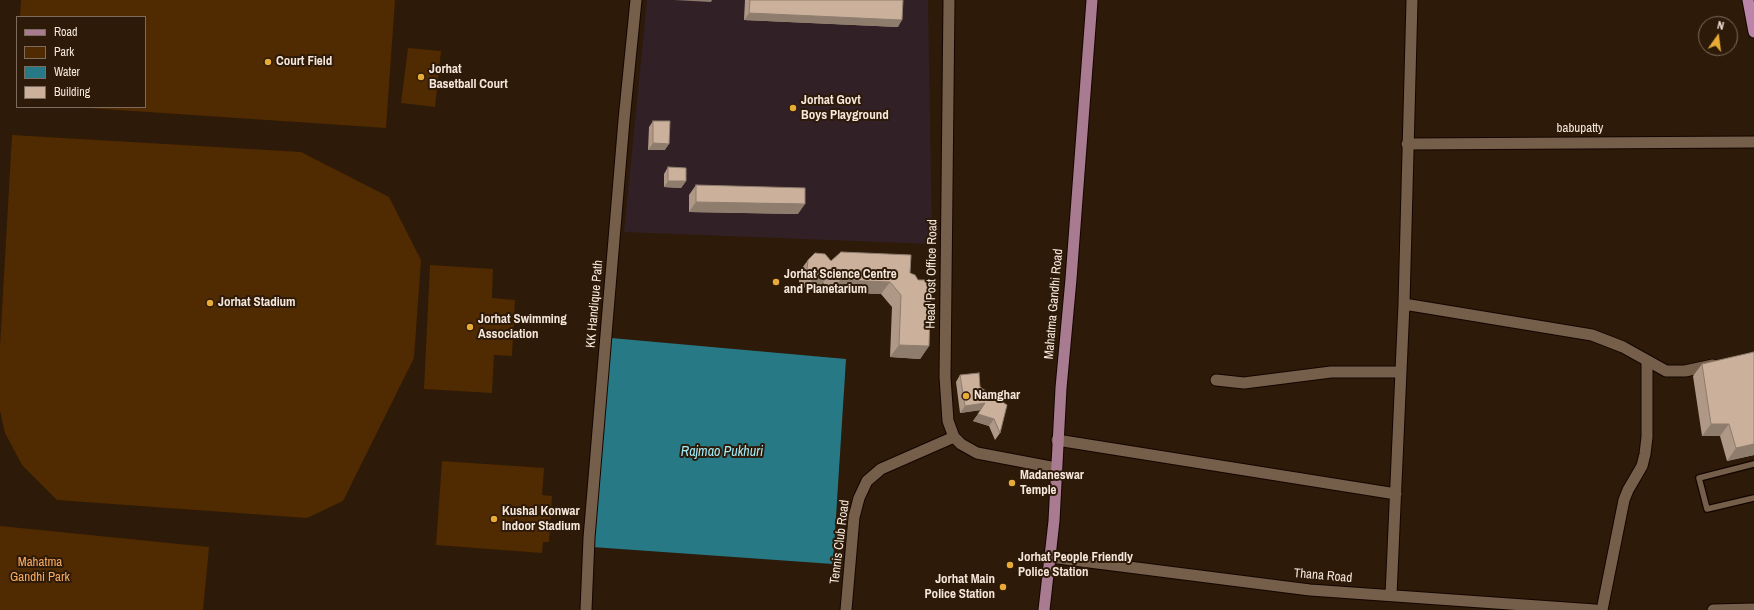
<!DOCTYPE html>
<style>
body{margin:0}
#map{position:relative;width:1754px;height:610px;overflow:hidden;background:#2d1a08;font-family:"Archivo Narrow",sans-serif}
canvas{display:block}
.legend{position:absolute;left:16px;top:16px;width:130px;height:92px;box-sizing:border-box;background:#2d1a08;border:1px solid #7d6c5d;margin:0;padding:5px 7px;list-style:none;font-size:12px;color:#f5e7dc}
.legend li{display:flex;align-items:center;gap:8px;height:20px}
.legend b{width:20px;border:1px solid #7d6c5d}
.north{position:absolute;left:1698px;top:16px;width:40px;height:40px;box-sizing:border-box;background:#2d1a08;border:1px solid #7d6c5d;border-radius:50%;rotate:14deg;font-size:11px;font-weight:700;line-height:16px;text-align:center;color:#f5e7dc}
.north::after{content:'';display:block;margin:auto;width:14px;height:18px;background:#e9ab38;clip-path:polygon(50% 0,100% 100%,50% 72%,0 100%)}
</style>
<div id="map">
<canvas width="1754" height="610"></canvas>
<ul class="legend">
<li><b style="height:5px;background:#a97b91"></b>Road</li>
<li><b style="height:11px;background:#502a00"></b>Park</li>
<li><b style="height:11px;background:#277985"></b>Water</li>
<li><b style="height:11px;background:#cbb19c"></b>Building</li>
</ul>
<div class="north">N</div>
</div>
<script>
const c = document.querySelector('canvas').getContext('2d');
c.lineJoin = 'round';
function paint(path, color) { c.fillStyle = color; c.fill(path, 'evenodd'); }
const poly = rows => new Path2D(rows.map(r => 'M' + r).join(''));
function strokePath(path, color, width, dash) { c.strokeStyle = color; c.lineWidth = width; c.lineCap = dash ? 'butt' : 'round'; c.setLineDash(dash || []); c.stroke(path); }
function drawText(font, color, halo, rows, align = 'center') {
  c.font = font + ' "Archivo Narrow",sans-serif'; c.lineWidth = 4; c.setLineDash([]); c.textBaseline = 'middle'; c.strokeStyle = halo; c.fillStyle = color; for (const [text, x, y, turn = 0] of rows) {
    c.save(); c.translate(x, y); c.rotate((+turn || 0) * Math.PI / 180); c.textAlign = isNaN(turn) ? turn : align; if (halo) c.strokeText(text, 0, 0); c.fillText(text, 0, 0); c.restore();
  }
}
paint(poly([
 [647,0,928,0,932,244,624,232]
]), '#322027');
paint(poly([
 [21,0,395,0,386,128,73,107,145,107,145,17,20,17],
 [408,48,441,51,435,107,401,103],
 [12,135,301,152,389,197,421,260,414,358,343,501,307,518,57,500,22,465,5,433,0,411,0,346],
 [430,265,493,269,492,298,515,300,512,356,494,355,492,393,424,389],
 [442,461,544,468,542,495,552,496,549,542,543,542,542,553,436,545],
 [0,526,209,547,203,610,0,610]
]), '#502a00');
paint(poly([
 [611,338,846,359,833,564,592,547]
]), '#277985');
const service = poly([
 [1754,464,1699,478,1707,509,1754,498]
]);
const minor = poly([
 [1407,144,1754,142],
 [1404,304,1592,335,1623,347,1666,371,1685,371,1713,365],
 [1216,380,1244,383,1331,372,1400,372],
 [1057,440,1396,494],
 [1050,557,1310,590,1595,610],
 [1391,595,1404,304,1412,0],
 [586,610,589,538,624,120,636,0],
 [846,610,854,517,859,498,867,481,881,469,954,437],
 [1602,610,1624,500,1628,490,1642,466,1645,454,1647,437,1647,362],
 [1713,610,1754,609]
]);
const tertiary = poly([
 [949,0,945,377,948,421,954,437,961,444,977,453,1056,468]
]);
const primary = poly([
 [1044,610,1054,521,1061,388,1071,279,1092,0]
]);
const trunk = poly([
 [1748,0,1754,32]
]);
strokePath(service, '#140500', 8);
strokePath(minor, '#140500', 13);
strokePath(tertiary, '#140500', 13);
strokePath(primary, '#140500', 13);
strokePath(trunk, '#140500', 13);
strokePath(service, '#755e4a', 5.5);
strokePath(minor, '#755e4a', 11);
strokePath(tertiary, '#755e4a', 11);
strokePath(primary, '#a97b91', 11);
strokePath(trunk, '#ba85a9', 11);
paint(poly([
 [745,0,903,0,898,27,744,20],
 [653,121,665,150,648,150,649,127],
 [668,167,686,181,681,188,664,187,664,174],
 [696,185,798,214,689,212,689,195],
 [808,260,831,261,910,273,929,346,920,359,890,357,892,307,881,294,832,292,823,283,816,289,806,289,799,282,799,272],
 [1702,364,1754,455,1727,461,1720,436,1702,436,1693,376],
 [960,375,980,387,1000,433,995,440,989,426,973,421,981,410,960,413,956,382]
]), '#af9886');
paint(poly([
 [674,0,712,0,711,2],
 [749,13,902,20,898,27,744,20],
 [653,143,669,144,665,150,648,150],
 [668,181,686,181,681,188,664,187],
 [696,202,805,204,798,214,689,212],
 [831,271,823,283,816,289,806,289,814,277],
 [840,280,890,282,881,294,832,292],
 [899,345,929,346,920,359,890,357],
 [985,403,981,410,960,413,965,406],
 [978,414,994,419,989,426,973,421],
 [1711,424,1729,424,1720,436,1702,436],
 [1754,444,1754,455,1727,461,1736,448]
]), '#8e7c6d');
const building = poly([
 [750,0,903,0,902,20,749,13,750,0],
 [653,121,670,121,669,144,653,143,653,121],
 [668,167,686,168,686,181,668,181,668,167],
 [696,185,805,188,805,204,696,202,696,185],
 [841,252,911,255,910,273,915,275,918,280,931,280,929,346,899,345,901,295,890,282,840,280,831,271,824,277,814,277,807,270,808,260,815,253,825,254,831,261,841,252],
 [1754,352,1754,444,1736,448,1729,424,1711,424,1702,364,1754,352],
 [979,373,980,387,1007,405,1000,433,994,419,978,414,985,403,965,406,960,375,979,373]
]);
paint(building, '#cbb19c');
strokePath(building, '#8e7c6d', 1);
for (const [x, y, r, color] of [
 [268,62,4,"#e9ab38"],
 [421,77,4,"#e9ab38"],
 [793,108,4,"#e9ab38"],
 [776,282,4,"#e9ab38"],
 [210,303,4,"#e9ab38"],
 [470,327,4,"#e9ab38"],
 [966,396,4,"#e9ab38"],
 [1012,483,4,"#e9ab38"],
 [494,519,4,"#e9ab38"],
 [1010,565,4,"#e9ab38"],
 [1003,587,4,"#e9ab38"]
]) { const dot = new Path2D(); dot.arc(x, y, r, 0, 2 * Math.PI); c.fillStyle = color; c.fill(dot); strokePath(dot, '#2d1a08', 1.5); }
drawText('bold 13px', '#f5e7dc', '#2d1a08', [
 ["Court Field",276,62],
 ["Jorhat",429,70],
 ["Basetball Court",429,85],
 ["Jorhat Govt",801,101],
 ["Boys Playground",801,116],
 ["Jorhat Science Centre",784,275],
 ["and Planetarium",784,290],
 ["Jorhat Stadium",218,303],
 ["Jorhat Swimming",478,320],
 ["Association",478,335],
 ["Namghar",974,396],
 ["Madaneswar",1020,476],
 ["Temple",1020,491],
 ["Kushal Konwar",502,512],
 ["Indoor Stadium",502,527],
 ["Jorhat People Friendly",1018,558],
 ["Police Station",1018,573],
 ["Jorhat Main",995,580,"right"],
 ["Police Station",995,595,"right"]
], 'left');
drawText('13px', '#f5e7dc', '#2d1a08', [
 ["babupatty",1580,129],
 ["Head Post Office Road",932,274,-89],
 ["KK Handique Path",595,304,-85],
 ["Mahatma Gandhi Road",1054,304,-85],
 ["Tennis Club Road",840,542,-83],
 ["Thana Road",1323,576,5]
]);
drawText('13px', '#f9ab62', '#2d1a08', [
 ["Mahatma",40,563],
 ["Gandhi Park",40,578]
]);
drawText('italic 14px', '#a1edfa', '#2d1a08', [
 ["Rajmao Pukhuri",722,452]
]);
</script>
